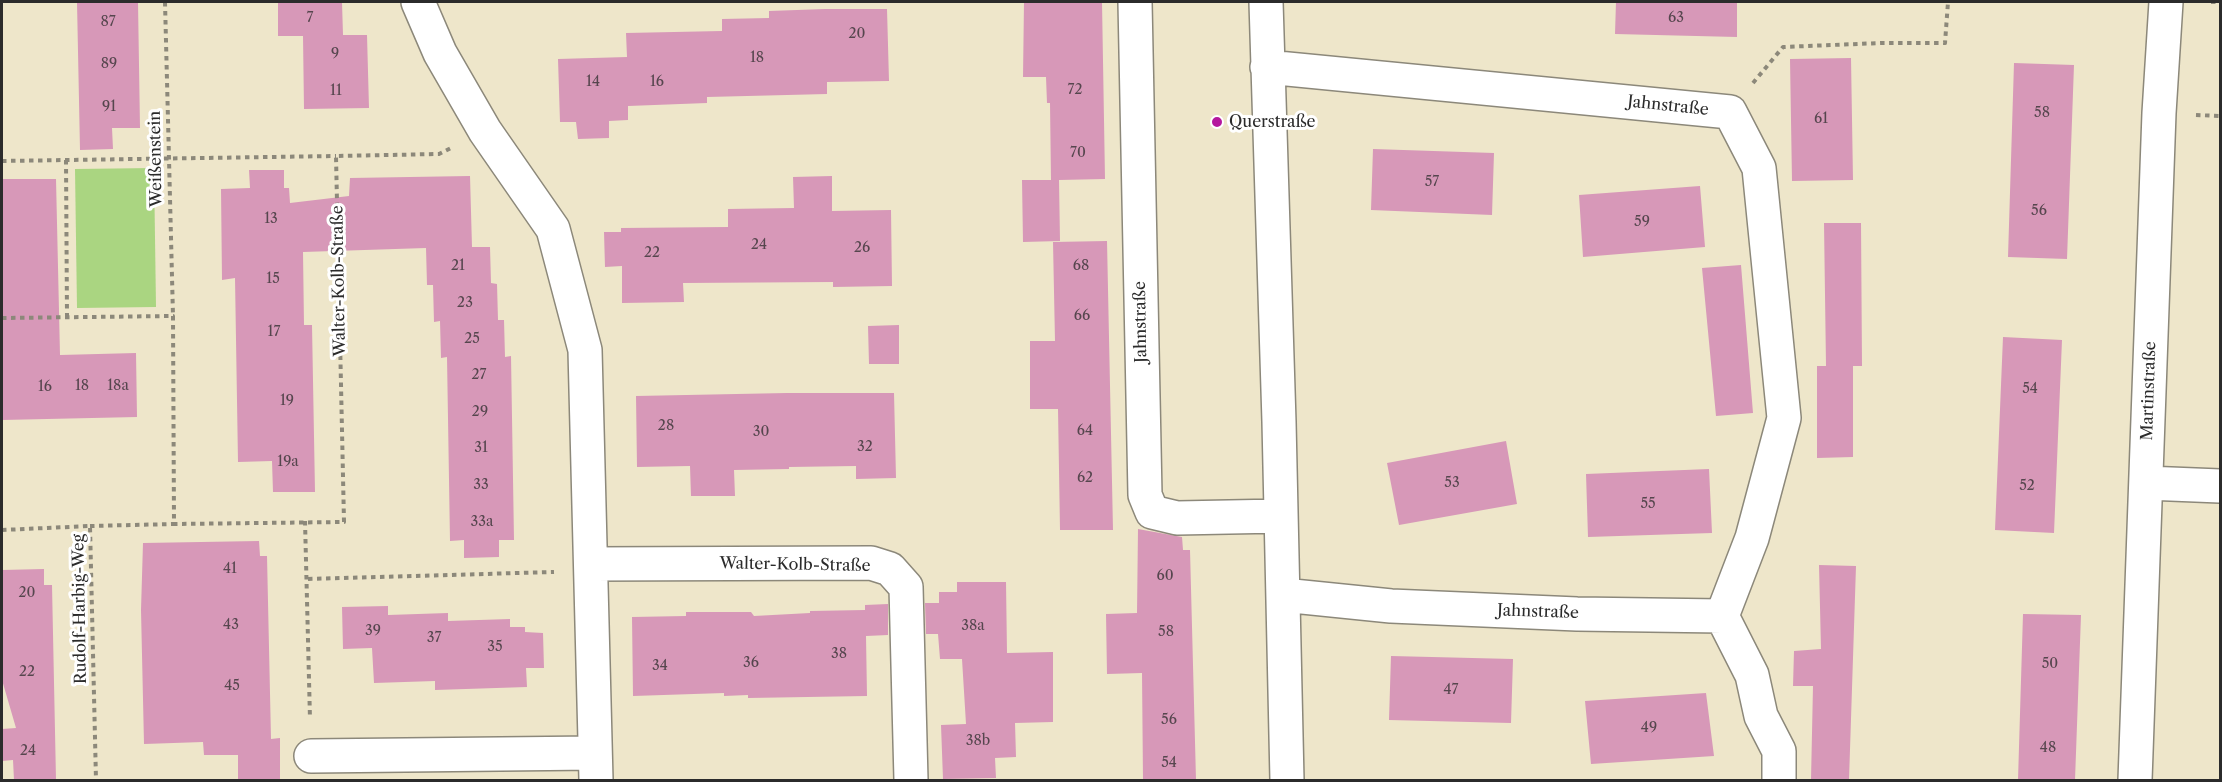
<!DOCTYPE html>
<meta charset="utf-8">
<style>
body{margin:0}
#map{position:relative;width:2222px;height:782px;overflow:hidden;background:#eee6ca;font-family:"Libre Caslon Text",serif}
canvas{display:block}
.frame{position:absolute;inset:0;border:3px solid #2b2b2b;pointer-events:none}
</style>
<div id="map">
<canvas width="2222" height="782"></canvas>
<div class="frame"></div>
</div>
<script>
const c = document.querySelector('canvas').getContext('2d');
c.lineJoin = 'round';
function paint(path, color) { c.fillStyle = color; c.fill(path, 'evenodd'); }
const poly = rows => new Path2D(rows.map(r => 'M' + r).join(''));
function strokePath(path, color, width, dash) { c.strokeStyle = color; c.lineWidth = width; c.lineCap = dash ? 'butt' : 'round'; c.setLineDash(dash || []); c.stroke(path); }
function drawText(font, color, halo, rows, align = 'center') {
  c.font = font + ' "Libre Caslon Text",serif'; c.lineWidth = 6; c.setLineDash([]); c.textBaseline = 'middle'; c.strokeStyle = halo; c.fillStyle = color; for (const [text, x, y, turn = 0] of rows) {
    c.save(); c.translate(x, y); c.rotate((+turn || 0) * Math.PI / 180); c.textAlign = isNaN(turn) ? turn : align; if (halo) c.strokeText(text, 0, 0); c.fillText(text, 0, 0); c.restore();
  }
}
paint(poly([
 [154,168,156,307,77,308,75,169]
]), '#aad581');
paint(poly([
 [77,2,138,2,140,128,112,128,113,149,80,150],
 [278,2,342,2,343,35,367,35,369,108,304,109,303,36,278,36],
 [1024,2,1102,2,1105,179,1059,180,1060,241,1023,242,1022,180,1051,180,1050,103,1047,103,1046,77,1023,77],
 [1616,2,1737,2,1737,37,1615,34],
 [825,9,887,9,889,81,827,82,827,94,707,97,707,103,628,106,628,120,609,121,609,138,578,139,576,122,560,122,558,59,627,57,626,33,722,31,722,19,769,18,769,11],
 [1851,58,1853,180,1792,181,1790,59],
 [2014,63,2074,65,2067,259,2008,257],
 [1373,149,1494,153,1492,215,1371,210],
 [249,170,284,170,284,188,289,188,290,203,349,196,350,178,470,176,472,247,490,247,491,283,497,284,498,320,504,320,505,357,511,356,514,540,499,540,499,557,464,558,464,540,450,541,447,357,441,358,440,321,434,322,433,285,427,285,426,248,303,252,304,325,312,325,315,492,273,492,272,461,238,462,235,278,222,280,221,189,250,188],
 [832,176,832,211,891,210,892,286,833,287,833,282,683,283,684,302,622,303,622,266,605,267,604,232,621,232,621,228,728,227,728,209,794,208,793,177],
 [2,179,56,179,60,355,136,353,137,417,2,420],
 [1700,186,1705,247,1583,257,1579,195],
 [1824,223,1861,223,1862,366,1853,366,1853,457,1817,458,1817,366,1826,366],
 [1107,241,1113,530,1060,530,1058,409,1030,409,1030,341,1055,341,1053,242],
 [1741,265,1753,413,1716,416,1702,268],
 [899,325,899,364,869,364,868,326],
 [2003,337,2062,340,2054,533,1995,530],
 [787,393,894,393,896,478,856,479,856,466,789,467,789,469,734,470,735,496,691,496,690,466,637,467,636,396],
 [1506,441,1517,504,1399,525,1387,463],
 [1709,469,1712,533,1588,537,1586,474],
 [1138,529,1182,537,1183,550,1190,550,1196,780,1143,780,1142,673,1107,674,1106,614,1137,613],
 [259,541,260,556,267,556,271,739,280,738,280,780,238,780,238,755,204,755,203,742,144,744,141,610,143,543],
 [1819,565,1856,566,1849,780,1811,780,1813,686,1793,686,1794,651,1821,649],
 [44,569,44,585,52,585,56,780,14,780,13,760,2,761,2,729,16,728,2,680,2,570],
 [957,582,1006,582,1007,653,1053,652,1053,722,1015,723,1016,757,995,758,996,778,943,779,941,725,966,724,962,659,940,659,938,634,926,634,925,603,939,603,939,592,957,592],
 [888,604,888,635,866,636,867,696,748,698,748,695,724,696,724,693,633,696,632,617,686,616,686,612,751,612,754,616,810,613,810,611,865,610,865,605],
 [388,606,388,615,448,613,448,621,510,619,510,627,525,627,525,632,543,633,544,668,526,668,527,687,435,690,435,681,374,683,372,648,343,649,342,607],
 [2023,614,2081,615,2075,780,2018,780],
 [1391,656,1513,659,1511,723,1389,720],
 [1706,693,1714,756,1591,764,1585,701]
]), '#d798b8');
const minor = poly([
 [418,2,440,53,485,131,553,229,585,350,596,780],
 [1135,2,1145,495,1152,512,1177,518,1281,516],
 [1266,2,1279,422,1287,780],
 [1267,67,1730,112,1759,168,1784,418,1752,538,1722,616,1752,675,1761,716,1779,751,1779,780],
 [2146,483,2220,486],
 [591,564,871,563,890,569,906,587,911,780],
 [1283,595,1391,606,1577,614,1722,616],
 [311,756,595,753],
 [2135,780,2159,113,2166,2]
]);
strokePath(minor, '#8c887a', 36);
strokePath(poly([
 [165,2,173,316],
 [2211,2,2220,2],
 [1753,83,1783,47,1881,43,1945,43,1948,2],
 [2196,115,2220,116],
 [66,160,67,317],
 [2,161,336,156],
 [2,318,173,316,174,524,344,522,336,156,439,154,453,147],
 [305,521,310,719],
 [90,526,174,524],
 [2,530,90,526,96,780],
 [308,579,554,572]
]), '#8c887a', 4, [4.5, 4.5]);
strokePath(minor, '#fff', 33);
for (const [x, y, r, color] of [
 [1217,122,6,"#b5179e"]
]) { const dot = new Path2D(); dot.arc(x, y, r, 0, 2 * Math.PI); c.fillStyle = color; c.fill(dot); strokePath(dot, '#fff', 2); }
drawText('14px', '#56464e', null, [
 ["7",310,18],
 ["63",1676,18],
 ["87",108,22],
 ["20",857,34],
 ["9",335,54],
 ["18",757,58],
 ["89",109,64],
 ["14",593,82],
 ["16",657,82],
 ["72",1075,90],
 ["11",336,91],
 ["91",109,107],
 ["58",2042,113],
 ["61",1821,119],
 ["70",1078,153],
 ["57",1432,182],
 ["56",2039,211],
 ["13",271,219],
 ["59",1642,222],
 ["24",759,245],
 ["26",862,248],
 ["22",652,253],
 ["21",458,266],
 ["68",1081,266],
 ["15",273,279],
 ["23",465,303],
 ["66",1082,316],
 ["17",274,332],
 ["25",472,339],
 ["27",479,375],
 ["18",82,386],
 ["18a",118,386],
 ["16",45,387],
 ["54",2030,389],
 ["19",287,401],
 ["29",480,412],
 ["28",666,426],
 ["64",1085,431],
 ["30",761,432],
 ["32",865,447],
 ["31",481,448],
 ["19a",288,462],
 ["62",1085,478],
 ["53",1452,483],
 ["33",481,485],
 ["52",2027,486],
 ["55",1648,504],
 ["33a",482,522],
 ["41",230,569],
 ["60",1165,576],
 ["20",27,593],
 ["43",231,625],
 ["38a",973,626],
 ["39",373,631],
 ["58",1166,632],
 ["37",434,638],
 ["35",495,647],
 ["38",839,654],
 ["36",751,663],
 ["50",2050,664],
 ["34",660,666],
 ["22",27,672],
 ["45",232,686],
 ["47",1451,690],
 ["56",1169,720],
 ["49",1649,728],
 ["38b",978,741],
 ["48",2048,748],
 ["24",28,751],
 ["54",1169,763]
]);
drawText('16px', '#2b2b2b', '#fff', [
 ["Jahnstraße",1668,106,6],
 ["Weißenstein",156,159,-91],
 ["Walter-Kolb-Straße",339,281,-91],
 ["Jahnstraße",1141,322,-91],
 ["Martinstraße",2149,391,-88],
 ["Walter-Kolb-Straße",795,565,1],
 ["Rudolf-Harbig-Weg",80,609,-91],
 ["Jahnstraße",1538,612,2]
]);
drawText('16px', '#2b2b2b', '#fff', [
 ["Querstraße",1229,122]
], 'left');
</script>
